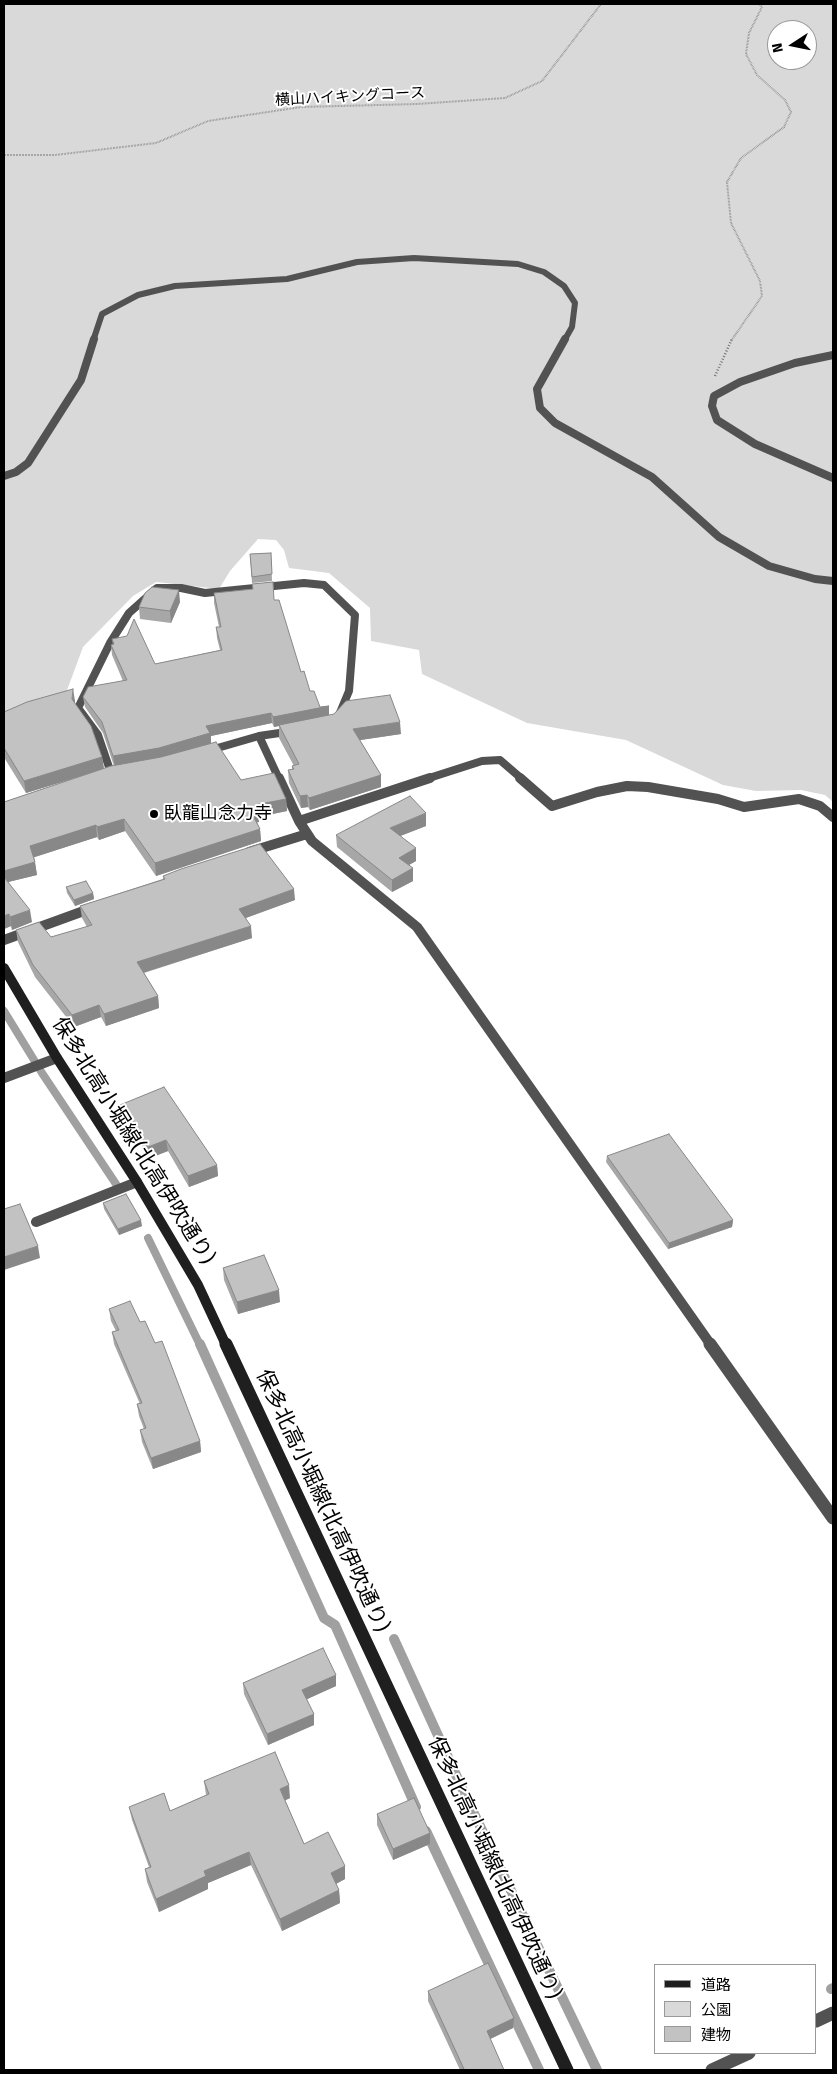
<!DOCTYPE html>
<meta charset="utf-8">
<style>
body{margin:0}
#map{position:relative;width:837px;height:2074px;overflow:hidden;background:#fff;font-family:"Fira Sans","Noto Sans JP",sans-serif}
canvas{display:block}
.frame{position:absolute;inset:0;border:5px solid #000;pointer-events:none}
.legend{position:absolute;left:654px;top:1964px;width:162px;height:90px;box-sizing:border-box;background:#fff;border:1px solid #999;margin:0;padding:6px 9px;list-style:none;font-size:15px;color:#000}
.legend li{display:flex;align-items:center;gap:10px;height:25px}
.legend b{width:25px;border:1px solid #999}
.north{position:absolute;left:767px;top:20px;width:50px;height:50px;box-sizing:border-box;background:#fff;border:1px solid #999;border-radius:50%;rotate:259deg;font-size:14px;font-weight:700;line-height:20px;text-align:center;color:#000}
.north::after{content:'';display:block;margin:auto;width:18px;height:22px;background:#000;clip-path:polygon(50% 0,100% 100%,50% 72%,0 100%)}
</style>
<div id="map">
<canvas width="837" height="2074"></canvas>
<div class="frame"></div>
<ul class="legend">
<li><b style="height:6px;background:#1f1f1f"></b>道路</li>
<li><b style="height:14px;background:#d9d9d9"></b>公園</li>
<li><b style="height:14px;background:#c2c2c2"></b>建物</li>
</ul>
<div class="north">N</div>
</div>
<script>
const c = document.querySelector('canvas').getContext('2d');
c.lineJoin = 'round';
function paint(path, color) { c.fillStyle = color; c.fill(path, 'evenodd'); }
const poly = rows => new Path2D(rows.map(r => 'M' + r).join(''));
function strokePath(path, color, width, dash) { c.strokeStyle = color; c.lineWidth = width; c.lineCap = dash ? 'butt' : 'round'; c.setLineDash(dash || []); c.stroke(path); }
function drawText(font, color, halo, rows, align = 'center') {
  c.font = font + ' "Fira Sans","Noto Sans JP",sans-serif'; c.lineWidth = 4; c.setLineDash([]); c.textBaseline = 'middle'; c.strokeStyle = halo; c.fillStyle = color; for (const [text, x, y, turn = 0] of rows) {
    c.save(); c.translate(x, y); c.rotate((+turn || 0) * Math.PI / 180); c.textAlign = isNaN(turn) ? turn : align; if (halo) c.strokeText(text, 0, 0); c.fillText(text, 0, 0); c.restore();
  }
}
paint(poly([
 [4,4,833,4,833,802,825,795,801,790,756,791,723,785,626,740,527,723,422,674,419,650,371,641,370,608,329,573,289,568,284,550,276,540,258,539,230,571,219,589,156,582,133,596,83,647,66,693,4,717],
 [777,30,807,30,807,60,777,60]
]), '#d9d9d9');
strokePath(poly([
 [4,1011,42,1073,116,1184],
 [148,1238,200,1345]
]), '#a0a0a0', 8);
strokePath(poly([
 [200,1344,324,1618,335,1625,416,1807],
 [394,1639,467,1799,597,2070],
 [426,1831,539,2070],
 [831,1989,833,1988]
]), '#a0a0a0', 10);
strokePath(poly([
 [4,155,55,155,156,143,208,121,301,107,417,104,505,98,542,81,601,4],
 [731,341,762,296,760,281,731,223,727,182,741,158,784,127,791,112,785,100,757,75,746,54,749,33,762,7,759,4]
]), '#747474', 2, [0.5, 1]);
strokePath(poly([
 [715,376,732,339]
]), '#747474', 2.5, [1, 2]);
strokePath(poly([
 [93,341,102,314,138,295,175,286,287,279,357,262,414,258,518,264,544,272,564,286,575,303,572,327,564,341]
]), '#525252', 6);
strokePath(poly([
 [565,339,537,389,540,408,555,423,652,477,719,537,769,566,815,579,833,581],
 [833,355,795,363,740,382,714,396,712,406,717,420,755,444,833,478],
 [4,476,16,472,28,463,81,380,94,339],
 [259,736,293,731],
 [207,751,259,736,279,779],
 [111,773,98,735,78,708,110,643,129,613,157,588,181,588,205,593,304,583,324,585,355,615,349,691,339,715],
 [426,779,482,761,500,760,522,779]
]), '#525252', 8);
strokePath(poly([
 [279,778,299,821,312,841,417,927,711,1345],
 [520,778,552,806,597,792,627,786,648,787,718,799,744,807,799,799,820,806,833,817],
 [299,821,430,778],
 [249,852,307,834],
 [4,940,92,908],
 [4,1078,57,1058],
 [36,1222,137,1182]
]), '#525252', 10);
strokePath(poly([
 [710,1344,833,1518],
 [816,2021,833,2013],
 [712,2070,749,2053]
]), '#525252', 13);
strokePath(poly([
 [4,968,57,1058,137,1182,198,1285,226,1345]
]), '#1f1f1f', 10);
strokePath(poly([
 [226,1344,567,2070]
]), '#1f1f1f', 13);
paint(poly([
 [271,553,272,581,252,583,250,554],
 [214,593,274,600,301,672,310,691,320,707,329,706,329,715,401,734,360,740,381,775,381,787,310,810,308,807,301,808,289,783,288,770,292,770,292,766,294,766,279,738,279,726,274,727,272,723,211,736,211,743,241,780,286,799,287,811,258,817,259,822,257,822,260,829,261,841,156,876,125,831,99,840,97,837,34,857,37,875,8,882,32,922,12,930,11,926,4,929,4,802,88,774,26,793,5,759,4,759,4,712,75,701,75,703,102,757,104,769,114,766,103,733,85,707,83,697,123,681,112,655,111,645,113,645,112,639,155,664,220,650,217,638,216,627,219,627,214,603],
 [180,602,171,623,140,619,139,607],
 [426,826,400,836,416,861,409,865,413,881,392,892,337,847,336,835],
 [163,876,295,900,246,918,252,938,144,973,158,996,159,1008,106,1026,101,1017,74,1027,35,977,18,942,16,930,51,937,87,927,82,918,80,906,163,879],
 [66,887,93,893,94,899,75,906,67,893],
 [120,1105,217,1165,218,1176,189,1187,168,1151,150,1158,122,1115],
 [607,1156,733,1220,732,1227,668,1249,606,1162],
 [103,1203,142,1226,119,1235,104,1209],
 [223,1268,280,1302,238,1314,224,1280],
 [109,1309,140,1322,200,1441,201,1452,153,1469,142,1442,140,1430,144,1429,139,1416,137,1404,140,1404,114,1344,112,1332,116,1331,111,1321],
 [336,1675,336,1686,307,1699,314,1725,268,1745,244,1694,243,1683],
 [204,1781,290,1798,285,1800,304,1844,345,1866,345,1879,336,1884,339,1890,340,1903,282,1931,251,1865,208,1883,208,1889,159,1912,147,1882,145,1869,149,1867,132,1820,129,1807,170,1811,206,1795],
 [377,1814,430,1833,430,1844,393,1860,377,1825],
 [428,1991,513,2028,490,2039,504,2070,460,2070,428,2001]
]), '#a7a7a7');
paint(poly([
 [179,590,180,602,171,623,170,611],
 [73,689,75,701,73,711,72,699],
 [329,706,329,716,274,727,273,717],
 [271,713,272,723,211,736,211,744,160,759,115,767,113,756,206,726],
 [400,722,401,734,354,741,353,729],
 [102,757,104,769,26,793,24,781],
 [381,775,381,787,310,810,309,798],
 [307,795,308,807,301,808,300,796],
 [286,799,287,811,258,817,259,822,252,824,251,812,255,805],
 [426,813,426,826,390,840,390,828],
 [124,819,125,831,99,840,97,827],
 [96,825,97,837,32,858,30,846],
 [260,829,261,841,156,876,155,863],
 [416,848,416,861,400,870,399,858],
 [35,862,37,875,4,883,4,871],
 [413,868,413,881,392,892,392,880],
 [294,889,295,900,240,920,239,909],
 [93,893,94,899,75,906,74,900],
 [30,910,32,922,12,930,10,917],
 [9,914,11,926,4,929,4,916],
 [251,926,252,938,139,974,137,962],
 [158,996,159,1008,106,1026,104,1014],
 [99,1005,101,1017,74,1027,72,1015],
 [166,1140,168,1151,150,1158,148,1147],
 [217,1165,218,1176,189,1187,188,1176],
 [141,1220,142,1226,119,1235,118,1229],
 [733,1220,732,1227,668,1249,669,1243],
 [38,1246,40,1258,4,1270,4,1257],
 [279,1290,280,1302,238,1314,237,1302],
 [200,1441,201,1452,153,1469,151,1458],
 [336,1675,336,1686,303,1701,302,1690],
 [314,1714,314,1725,268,1745,267,1734],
 [289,1785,290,1798,282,1802,280,1789],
 [430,1833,430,1844,393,1860,393,1849],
 [249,1852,251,1865,208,1883,208,1889,159,1912,156,1899,204,1871],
 [345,1866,345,1879,332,1886,331,1873],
 [339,1890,340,1903,282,1931,280,1919],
 [514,2018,513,2028,486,2041,487,2031]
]), '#888');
const building = poly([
 [271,553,272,574,252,577,250,554,271,553],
 [273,582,274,600,279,600,301,672,304,671,310,691,314,691,320,707,329,706,273,717,271,713,206,726,210,733,159,748,113,756,102,722,83,697,88,687,127,680,111,645,114,644,112,639,127,636,134,619,155,664,222,650,216,627,221,627,214,593,253,589,252,584,273,582],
 [152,587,179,590,170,611,139,607,145,593,152,587],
 [73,689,72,699,91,726,102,757,24,781,4,748,4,712,27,702,73,689],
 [390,695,400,722,353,729,381,775,309,798,307,795,300,796,288,770,294,769,292,766,299,764,279,725,334,714,346,701,390,695],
 [216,742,241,780,274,773,286,799,255,805,258,810,251,812,260,829,155,863,124,819,97,827,96,825,30,846,35,862,4,871,4,802,111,766,161,757,216,742],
 [410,796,426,813,390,828,416,848,399,858,413,868,392,880,336,835,410,796],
 [260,844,294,889,239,909,251,926,137,962,158,996,104,1014,99,1005,72,1015,33,965,16,930,39,922,51,937,92,925,80,906,165,879,163,876,181,869,260,844],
 [4,877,30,910,10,917,9,914,4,916,4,877],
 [86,881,93,893,74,900,66,887,86,881],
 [164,1087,217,1165,188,1176,166,1140,148,1147,120,1105,164,1087],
 [669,1134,733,1220,669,1243,607,1156,669,1134],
 [126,1194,141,1220,118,1229,103,1203,126,1194],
 [20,1204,38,1246,4,1257,4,1209,20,1204],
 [264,1255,279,1290,237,1302,223,1268,264,1255],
 [130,1301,140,1322,145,1321,155,1343,162,1341,200,1441,151,1458,140,1430,146,1428,137,1404,142,1403,112,1332,119,1330,109,1309,130,1301],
 [323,1648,336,1675,302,1690,314,1714,267,1734,243,1683,323,1648],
 [275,1752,289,1785,280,1789,304,1844,328,1832,345,1866,331,1873,339,1890,280,1919,249,1852,204,1871,206,1876,156,1899,145,1869,151,1867,129,1807,164,1793,170,1811,209,1794,204,1781,275,1752],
 [414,1798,430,1833,393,1849,377,1814,414,1798],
 [488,1963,514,2018,487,2031,504,2070,462,2070,464,2069,428,1991,488,1963]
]);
paint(building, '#c2c2c2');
strokePath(building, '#888', 1);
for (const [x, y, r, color] of [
 [154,814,5,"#000"]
]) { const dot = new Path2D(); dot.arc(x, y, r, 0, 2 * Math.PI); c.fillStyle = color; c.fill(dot); strokePath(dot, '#fff', 2); }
drawText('15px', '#000', '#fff', [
 ["横山ハイキングコース",350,97,-3]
]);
drawText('18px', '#000', '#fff', [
 ["臥龍山念力寺",164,814]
], 'left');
drawText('21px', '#000', '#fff', [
 ["保多北高小堀線(北高伊吹通り)",133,1141,58],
 ["保多北高小堀線(北高伊吹通り)",322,1501,65],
 ["保多北高小堀線(北高伊吹通り)",494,1868,65]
]);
</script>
